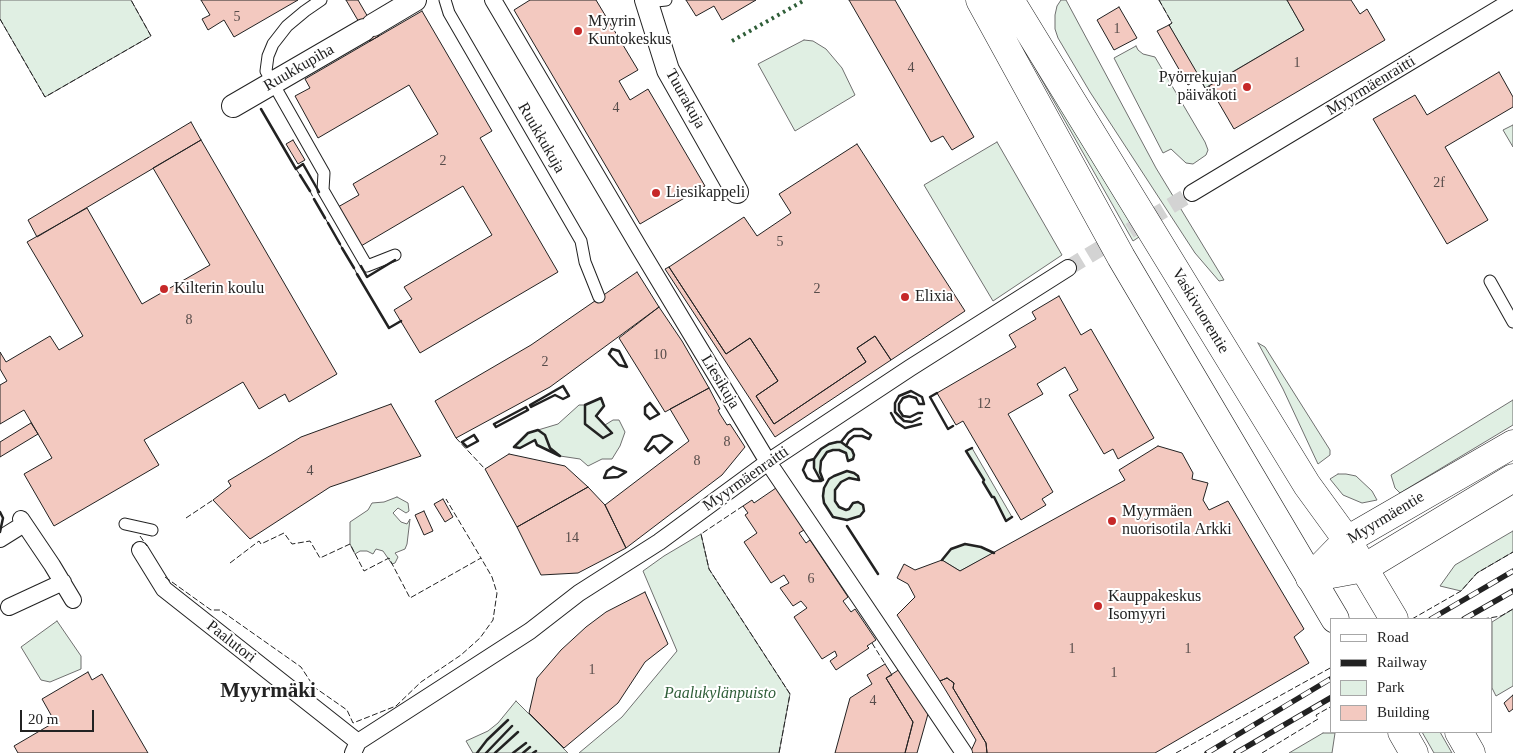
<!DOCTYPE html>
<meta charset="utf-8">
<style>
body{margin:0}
#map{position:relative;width:1513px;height:753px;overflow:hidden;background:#fff;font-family:"Times New Roman",serif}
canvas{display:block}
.legend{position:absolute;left:1330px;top:618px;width:162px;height:115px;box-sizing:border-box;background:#fff;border:1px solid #a7a7a7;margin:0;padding:6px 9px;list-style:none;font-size:15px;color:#222}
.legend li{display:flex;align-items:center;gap:10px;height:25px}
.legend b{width:25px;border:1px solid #a7a7a7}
.scale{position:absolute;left:20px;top:710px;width:74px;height:22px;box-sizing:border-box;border:2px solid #222;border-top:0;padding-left:6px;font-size:15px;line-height:18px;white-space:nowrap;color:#222;-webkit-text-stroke:4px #fff;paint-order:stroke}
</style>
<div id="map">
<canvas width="1513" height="753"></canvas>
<ul class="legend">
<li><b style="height:6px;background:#fff"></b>Road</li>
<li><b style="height:6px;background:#222"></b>Railway</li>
<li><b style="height:14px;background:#e0efe3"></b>Park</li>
<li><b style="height:14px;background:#f3c9c0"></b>Building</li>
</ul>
<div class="scale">20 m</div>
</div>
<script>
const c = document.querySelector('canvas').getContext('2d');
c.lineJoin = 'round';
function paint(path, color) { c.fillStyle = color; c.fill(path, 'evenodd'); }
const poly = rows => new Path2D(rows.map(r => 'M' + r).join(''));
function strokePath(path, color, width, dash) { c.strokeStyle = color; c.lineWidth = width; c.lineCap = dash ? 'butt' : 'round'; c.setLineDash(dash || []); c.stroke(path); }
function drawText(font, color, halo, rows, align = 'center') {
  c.font = font + ' "Times New Roman",serif'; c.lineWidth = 4; c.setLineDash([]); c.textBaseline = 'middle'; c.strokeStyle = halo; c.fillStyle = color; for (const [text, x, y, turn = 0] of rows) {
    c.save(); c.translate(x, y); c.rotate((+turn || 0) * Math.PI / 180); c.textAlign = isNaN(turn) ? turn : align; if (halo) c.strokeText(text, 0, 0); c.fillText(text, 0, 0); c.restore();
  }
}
const green = poly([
 [0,0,131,0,151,36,45,97,0,19,0,0],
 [1061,0,1066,0,1156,168,1224,280,1219,281,1195,253,1090,92,1058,38,1055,29,1055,15,1057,6,1061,0],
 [1159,0,1287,0,1304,30,1205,88,1169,25,1172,23,1159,0],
 [804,40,813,41,826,49,842,68,855,95,795,131,758,64,804,40],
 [1022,45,1145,233,1133,241,1022,45],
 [1136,46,1138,50,1143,54,1155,57,1205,142,1208,150,1206,155,1193,164,1186,163,1171,149,1163,153,1114,58,1136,46],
 [1513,125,1513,147,1503,130,1513,125],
 [997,142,1062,255,993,301,924,185,997,142],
 [1258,343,1265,347,1330,450,1330,455,1318,464,1283,389,1258,343],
 [601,398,604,406,597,416,605,425,613,420,619,420,625,432,620,446,612,459,602,459,588,466,580,459,560,456,537,445,535,440,520,448,514,447,528,433,558,424,579,405,585,405,601,398],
 [1513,400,1513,425,1400,493,1395,488,1391,475,1513,400],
 [841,442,852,450,854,455,853,459,848,461,846,453,839,450,833,450,827,452,821,461,820,472,823,480,821,481,814,468,814,459,818,452,829,444,841,442],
 [972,448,1012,517,1006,521,994,497,992,497,983,482,984,480,966,451,972,448],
 [847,471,854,473,858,476,859,480,849,478,841,482,835,490,835,501,839,507,846,510,849,509,853,503,858,502,863,505,864,511,860,516,847,520,833,517,824,503,823,496,824,488,829,479,834,476,847,471],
 [1338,474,1346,474,1356,476,1372,491,1377,500,1362,503,1343,495,1330,479,1338,474],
 [397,497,408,503,409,511,406,513,398,508,393,513,401,522,407,524,410,519,407,544,405,549,395,553,398,557,395,563,392,564,383,551,376,549,373,554,367,551,360,551,355,554,350,544,350,522,368,510,372,503,384,502,397,497],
 [1513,531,1513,552,1477,573,1461,591,1440,586,1455,565,1513,531],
 [701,534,709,569,790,694,779,753,579,753,622,717,677,651,643,571,664,556,701,534],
 [965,544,981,547,994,553,960,571,942,560,951,549,965,544],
 [1513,609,1513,686,1496,696,1492,688,1492,622,1513,609],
 [57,621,81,656,81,669,50,682,41,680,21,647,57,621],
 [516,701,568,753,473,753,466,741,488,731,498,723,516,701],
 [1422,732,1440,732,1452,753,1434,753,1422,732],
 [1323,733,1335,733,1332,753,1289,753,1323,733]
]);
paint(green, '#e0efe3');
strokePath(green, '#6f6f6f', 1);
const building = poly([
 [201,0,298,0,234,37,224,20,208,30,202,19,210,15,201,0],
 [346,0,358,0,379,36,370,41,346,0],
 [530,0,596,0,638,70,619,81,630,100,648,89,705,186,640,224,514,10,530,0],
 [686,0,756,0,722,20,714,6,696,16,686,0],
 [849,0,895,0,974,137,952,150,943,136,931,142,849,0],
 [1287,0,1351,0,1360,14,1367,9,1385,40,1234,129,1209,86,1304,30,1287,0],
 [1119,7,1137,38,1114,50,1097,20,1119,7],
 [422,11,492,131,480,138,558,272,420,353,394,310,412,299,404,287,492,235,463,186,361,246,338,207,359,195,353,184,438,134,409,85,318,138,295,96,310,88,305,79,422,11],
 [1169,25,1200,78,1188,85,1157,31,1169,25],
 [1499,72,1513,97,1513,107,1445,147,1488,220,1447,244,1373,119,1415,95,1427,115,1499,72],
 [191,122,201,140,37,237,28,220,191,122],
 [201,140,337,374,289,402,285,394,259,409,243,382,144,440,159,465,54,526,24,474,52,458,24,410,0,424,0,385,7,381,0,369,0,352,6,362,50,336,59,350,83,336,27,242,87,208,142,304,210,265,153,168,201,140],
 [293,140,305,160,298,164,286,144,293,140],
 [857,144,965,311,891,360,875,336,857,348,866,362,774,424,756,396,778,381,750,338,726,354,669,267,744,217,757,236,791,213,779,194,857,144],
 [669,267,726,354,750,338,778,381,756,396,774,424,866,362,857,348,875,336,891,360,775,437,665,269,669,267],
 [637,272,659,307,550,387,456,438,435,401,531,345,637,272],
 [1059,296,1081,335,1091,329,1154,438,1118,459,1113,449,1104,454,1069,395,1078,390,1065,367,1037,384,1043,394,1008,414,1053,492,1042,499,1046,505,1021,520,963,421,956,425,937,393,1016,347,1009,335,1036,319,1032,312,1059,296],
 [659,307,682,341,709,388,665,412,619,338,659,307],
 [709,388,720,409,718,410,720,414,727,425,730,424,745,447,722,475,626,548,605,505,689,441,670,409,709,388],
 [391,404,421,456,330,487,250,539,213,500,231,486,228,481,301,437,391,404],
 [31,423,38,434,0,457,0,442,31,423],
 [1158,446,1182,453,1193,473,1192,479,1208,483,1203,500,1209,510,1228,501,1304,629,1294,637,1309,663,1155,753,987,753,986,743,953,688,954,683,947,678,940,681,897,615,915,597,908,584,897,578,904,564,915,570,942,560,960,571,1125,480,1119,470,1158,446],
 [509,454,565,466,588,487,517,527,485,469,509,454],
 [588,487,605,505,626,548,578,573,541,575,517,527,588,487],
 [776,488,804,530,799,533,806,543,810,540,848,597,843,601,851,612,855,609,876,640,867,646,869,648,836,670,830,661,837,656,835,651,822,659,794,617,807,608,801,601,793,606,780,588,789,583,784,575,771,583,744,542,757,533,745,515,748,513,743,506,752,500,754,503,776,488],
 [443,499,453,517,445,522,434,504,443,499],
 [424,511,433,531,424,535,415,515,424,511],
 [645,592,668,644,645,662,618,703,564,748,529,713,537,678,561,650,586,627,606,612,645,592],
 [885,664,892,675,886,678,913,722,905,753,835,753,850,698,872,684,867,675,885,664],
 [900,669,928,714,917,753,905,753,913,722,886,678,900,669],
 [88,672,92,680,102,674,148,753,18,753,14,746,55,722,42,699,88,672],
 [947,678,954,683,953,688,986,743,987,753,970,753,976,740,940,681,947,678],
 [1513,695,1513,709,1509,712,1504,703,1513,695]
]);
paint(building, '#f3c9c0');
strokePath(building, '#222', 1);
strokePath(poly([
 [1068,268,1192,193]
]), '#d3d3d3', 16, [16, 8]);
const service = poly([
 [321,0,305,11,287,26,273,44,268,56,266,71,324,173,323,190,367,266,395,255],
 [445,0,449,13,581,241,585,262,599,297],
 [647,2,666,0],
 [1490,281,1513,322],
 [125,524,152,530]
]);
const pedestrian = poly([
 [493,0,640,249,768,462,964,753],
 [1192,193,1513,0],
 [21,519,52,565,73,600],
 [0,539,24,524],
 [140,550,164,589,358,742],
 [9,607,63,582],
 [353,753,358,742,530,631,579,593,659,542,768,462,910,368,1068,268]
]);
const minor = poly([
 [646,0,668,70,737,192],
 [373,25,415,0],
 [233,106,364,30]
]);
const tertiary = poly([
 [1310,578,1347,540,1513,444],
 [1310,578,1364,568,1513,478]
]);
const secondary = poly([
 [980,0,1121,257,1335,619],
 [1010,0,1307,485,1347,540,1394,619],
 [1402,732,1414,753],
 [1459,732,1471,753]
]);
strokePath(service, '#222', 13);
strokePath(pedestrian, '#222', 18);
strokePath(minor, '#222', 24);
strokePath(tertiary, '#222', 29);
strokePath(secondary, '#222', 29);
strokePath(service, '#fff', 11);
strokePath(pedestrian, '#fff', 16);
strokePath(minor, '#fff', 22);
strokePath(tertiary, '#fff', 28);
strokePath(secondary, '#fff', 28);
const rail = poly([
 [1431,619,1513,571],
 [1464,619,1513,591],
 [1207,753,1332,678],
 [1236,753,1332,697]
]);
strokePath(rail, '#222', 5.5);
strokePath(rail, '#fff', 4, [11]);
strokePath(poly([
 [732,41,805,0]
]), '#2f5e38', 4, [2.5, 4]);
strokePath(poly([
 [1159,0,1172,23,1169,25,1170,26],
 [0,19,45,97,151,36,131,0],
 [1199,76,1205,88,1209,86],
 [296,169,300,175],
 [310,191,314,199],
 [325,218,328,223],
 [340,244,342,248],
 [354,268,357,274],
 [456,438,485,469],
 [743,506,701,534,709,569,790,694,779,753],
 [186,518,213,500],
 [140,536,147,546],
 [230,563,259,541,261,544,284,533,292,544,310,541,320,558,350,544,364,571,389,558,410,598,481,558,446,499],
 [165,577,211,610,220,610,301,667,314,687,347,710,353,723,396,706,421,682,461,655,480,638,493,620,497,593,492,577,481,558],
 [1412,619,1461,591,1477,573,1513,552],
 [1483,619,1501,616,1513,609],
 [872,643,885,664],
 [1176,753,1332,667],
 [1262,753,1318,719,1316,715,1332,706]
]), '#222', 1, [6, 2.5]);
strokePath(poly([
 [261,109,296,169,303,164,319,192],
 [300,175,310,191],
 [314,199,325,218],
 [328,223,340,244],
 [342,248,354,268],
 [361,266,367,277,395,260],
 [357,274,389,328,401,321],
 [612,349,619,351,627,367,619,365,609,354,612,349],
 [563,386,569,396,563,399,555,395,531,407,530,405,563,386],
 [937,393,930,397,948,429,953,426],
 [601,398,604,406,596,416,612,433,603,438,585,424,585,405,601,398],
 [650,403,659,414,650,419,645,414,645,407,650,403],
 [526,407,528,410,496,427,494,424,526,407],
 [891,413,896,422,905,428,921,424],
 [922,413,918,413,910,417,903,416,899,410,899,404,903,398,909,396,916,398,919,404,924,404],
 [920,418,912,422,904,421,895,412,895,403,899,396,911,391,922,397,924,404],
 [538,430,545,435,550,448,560,456,537,445,535,440,520,448,514,447,528,433,538,430],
 [474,435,478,441,467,447,462,442,474,435],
 [662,435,672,442,660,453,654,446,648,451,645,449,653,437,662,435],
 [837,442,841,442,852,450,854,455,853,459,848,461,846,453,839,450,833,450,827,452,821,461,820,472,823,480,821,481,814,468,814,459,821,449,829,444,837,442],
 [841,442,848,433,854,429,862,429,871,435,869,439,862,436,854,436,849,440,846,446],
 [972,448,966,451,984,480,983,482,992,497,994,497,1006,521,1012,517],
 [814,459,807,461,803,470,807,478,813,481,821,481],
 [613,467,626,472,618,477,604,478,607,471,613,467],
 [847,471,854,473,858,476,859,480,849,478,841,482,835,490,835,501,839,507,846,510,849,509,853,503,858,502,863,505,864,511,860,516,847,520,833,517,824,503,823,496,824,488,829,479,834,476,847,471],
 [0,512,3,518,0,532],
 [847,526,878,574],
 [942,560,951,549,965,544,981,547,994,553],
 [477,753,487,740,508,720],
 [486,753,512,726],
 [495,753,518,732],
 [513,753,526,743],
 [523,753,530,747],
 [533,753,536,751]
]), '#222', 2.5);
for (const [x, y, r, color] of [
 [578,31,5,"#c62828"],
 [1247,87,5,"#c62828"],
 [656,193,5,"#c62828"],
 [164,289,5,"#c62828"],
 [905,297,5,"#c62828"],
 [1112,521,5,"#c62828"],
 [1098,606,5,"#c62828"]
]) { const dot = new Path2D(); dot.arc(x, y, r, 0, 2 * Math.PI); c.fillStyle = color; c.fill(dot); strokePath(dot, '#fff', 2); }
drawText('14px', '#564c4a', null, [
 ["5",237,17],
 ["1",1117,29],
 ["1",1297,63],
 ["4",911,68],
 ["4",616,108],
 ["2",443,161],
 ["2f",1439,183],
 ["5",780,242],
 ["2",817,289],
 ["8",189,320],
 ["10",660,355],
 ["2",545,362],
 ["12",984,404],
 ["8",727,442],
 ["8",697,461],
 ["4",310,471],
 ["14",572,538],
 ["6",811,579],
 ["1",1072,649],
 ["1",1188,649],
 ["1",592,670],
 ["1",1114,673],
 ["4",873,701]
]);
drawText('16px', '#222', '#fff', [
 ["Myyrin",588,22],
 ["Kuntokeskus",588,40],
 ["Pyörrekujan",1237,78,"right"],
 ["päiväkoti",1237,96,"right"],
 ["Liesikappeli",666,193],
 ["Kilterin koulu",174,289],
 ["Elixia",915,297],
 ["Myyrmäen",1122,512],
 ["nuorisotila Arkki",1122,530],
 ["Kauppakeskus",1108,597],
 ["Isomyyri",1108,615]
], 'left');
drawText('16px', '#222', '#fff', [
 ["Ruukkupiha",299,68,-30],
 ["Myyrmäenraitti",1371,86,-31],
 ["Tuurakuja",685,99,61],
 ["Ruukkukuja",541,138,60],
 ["Vaskivuorentie",1200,311,59],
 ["Liesikuja",720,382,59],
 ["Myyrmäenraitti",746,479,-35],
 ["Myyrmäentie",1386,518,-31],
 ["Paalutori",231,642,38]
]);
drawText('italic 16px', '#2f5e38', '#fff', [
 ["Paalukylänpuisto",720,694]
]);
drawText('bold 21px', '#222', '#fff', [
 ["Myyrmäki",268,692]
]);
</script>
